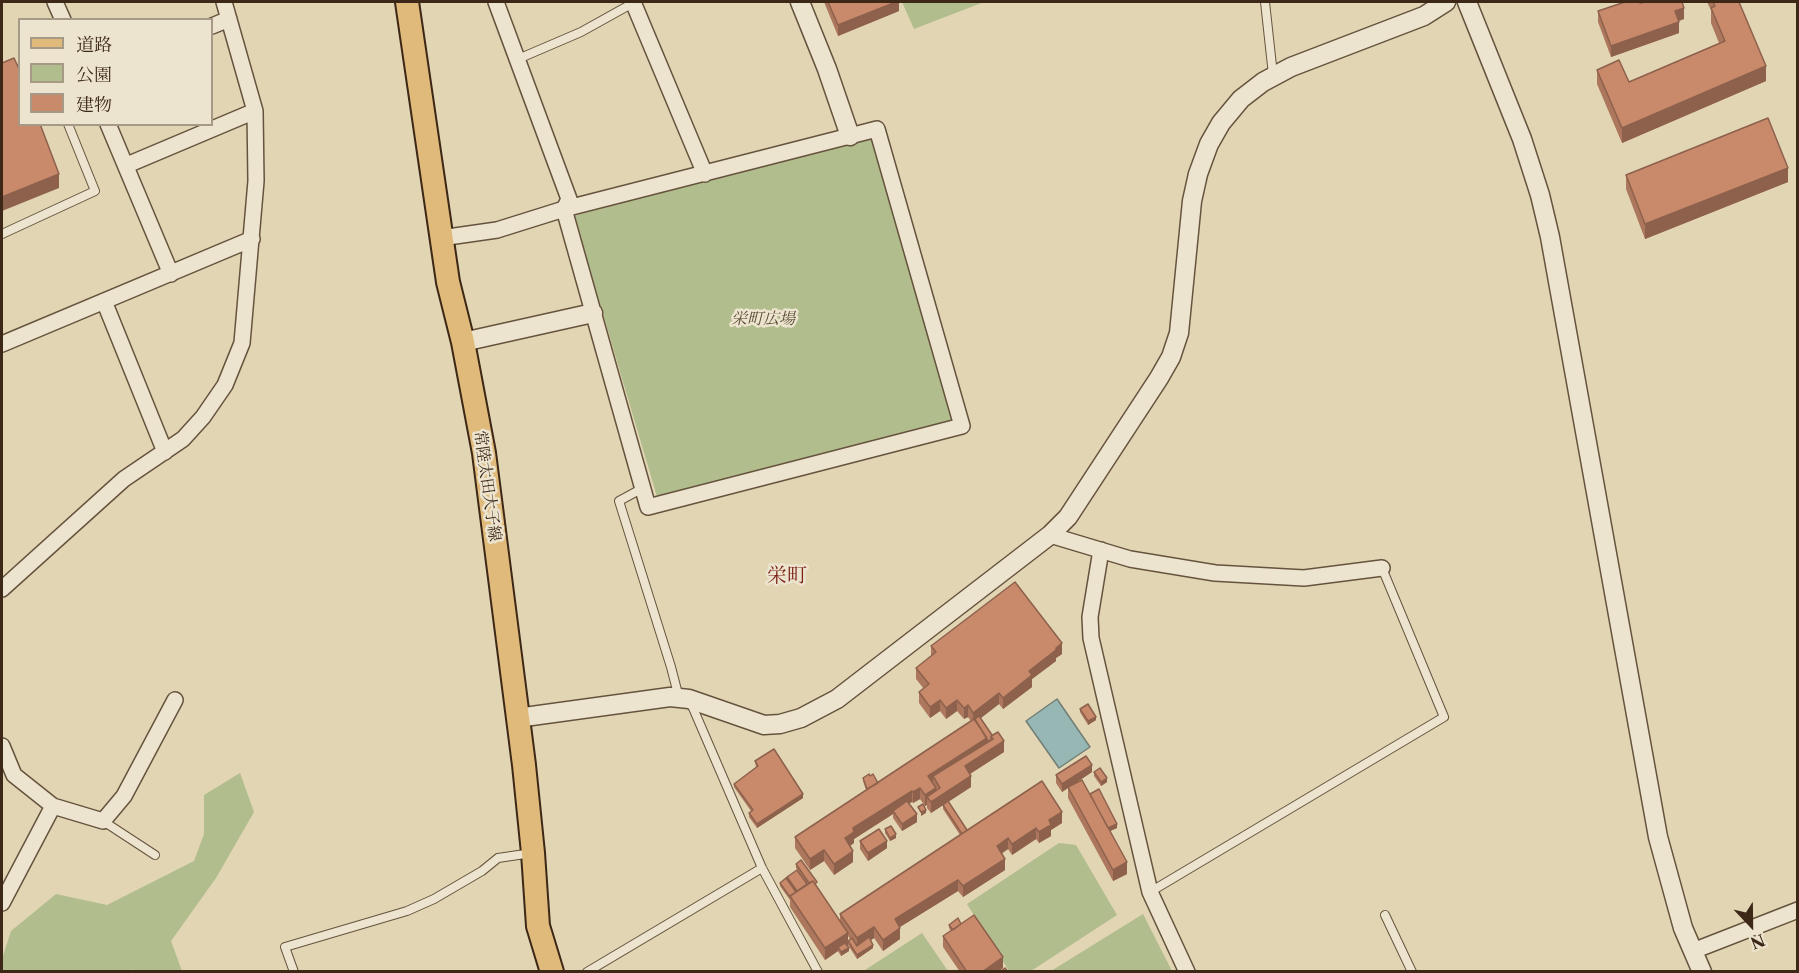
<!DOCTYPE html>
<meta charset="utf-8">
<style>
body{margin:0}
#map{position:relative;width:1799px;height:973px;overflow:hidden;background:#e1d5b3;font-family:"Libre Caslon Text","Noto Serif JP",serif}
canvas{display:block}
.frame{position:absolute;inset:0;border:3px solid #3d2817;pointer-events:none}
.legend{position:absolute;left:18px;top:18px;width:195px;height:108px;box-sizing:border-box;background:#ece4ce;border:2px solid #a69985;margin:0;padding:8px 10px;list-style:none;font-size:18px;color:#3d2817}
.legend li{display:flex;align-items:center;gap:12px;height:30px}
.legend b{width:30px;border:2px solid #a69985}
.north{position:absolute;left:1721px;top:895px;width:60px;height:60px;-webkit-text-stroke:4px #ece4ce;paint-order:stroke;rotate:158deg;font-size:16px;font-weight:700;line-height:24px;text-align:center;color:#3d2817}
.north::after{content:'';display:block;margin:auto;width:21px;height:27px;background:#3d2817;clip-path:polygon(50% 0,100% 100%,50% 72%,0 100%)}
</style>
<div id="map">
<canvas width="1799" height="973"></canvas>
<div class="frame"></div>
<ul class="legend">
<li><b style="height:8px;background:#e0ba7a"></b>道路</li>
<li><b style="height:16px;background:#b2bd8d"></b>公園</li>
<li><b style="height:16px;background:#c98a6c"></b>建物</li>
</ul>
<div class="north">N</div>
</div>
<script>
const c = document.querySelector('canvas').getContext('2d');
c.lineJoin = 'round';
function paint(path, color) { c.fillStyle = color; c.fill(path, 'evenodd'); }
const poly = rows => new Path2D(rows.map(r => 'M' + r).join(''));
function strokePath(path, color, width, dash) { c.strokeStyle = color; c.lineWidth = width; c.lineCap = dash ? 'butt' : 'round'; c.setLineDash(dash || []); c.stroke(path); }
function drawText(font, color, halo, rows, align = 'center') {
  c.font = font + ' "Libre Caslon Text","Noto Serif JP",serif'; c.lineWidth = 5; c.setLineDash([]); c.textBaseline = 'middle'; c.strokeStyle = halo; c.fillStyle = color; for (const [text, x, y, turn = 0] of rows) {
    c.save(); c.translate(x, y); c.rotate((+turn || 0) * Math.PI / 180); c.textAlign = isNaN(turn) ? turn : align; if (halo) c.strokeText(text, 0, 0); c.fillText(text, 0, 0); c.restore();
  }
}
paint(poly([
 [902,2,984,2,914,29],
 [874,134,955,418,951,423,658,500,574,216],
 [240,773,254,812,216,878,171,941,182,971,135,972,133,969,131,972,2,971,2,959,11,931,56,894,107,905,194,861,204,834,204,795],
 [1059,843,1076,845,1117,915,1031,971,1009,971,967,904],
 [1143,914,1172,971,1051,971],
 [922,933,948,971,865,971,865,970]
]), '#b2bd8d');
const water = poly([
 [1057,699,1090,747,1059,768,1026,721,1057,699]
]);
paint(water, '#96b7b4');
strokePath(water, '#727e75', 1.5);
const service = poly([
 [1265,2,1273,75],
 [518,59,581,32,635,2],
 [2,234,95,191,68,124],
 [643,488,619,501,671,667,679,698],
 [690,701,762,868,818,972],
 [103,821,155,855],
 [1150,892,1444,717,1382,568],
 [1385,915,1412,972],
 [294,972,285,947,407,911,434,899,482,871,498,858,532,853],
 [587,972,762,868]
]);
const minor = poly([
 [55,2,63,20],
 [633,2,705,174],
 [212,26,229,19],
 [108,124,171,274],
 [127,165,255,111],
 [441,238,497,230,564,209,877,129,962,426,648,507,564,209,569,199,496,2],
 [104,301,165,452],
 [2,344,252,239],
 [1050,535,1130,559,1215,573,1304,578,1382,568],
 [1101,550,1090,617,1091,638,1150,892,1187,972],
 [2,589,124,479,183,439,203,417,225,385,242,343,256,181,255,111,224,2],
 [2,746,14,775,53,806,103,821,124,796,175,700],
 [2,903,53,806],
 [1693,951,1798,910]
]);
const tertiary = poly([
 [800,2,827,69,850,136],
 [1467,2,1522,139,1540,195,1550,237,1658,837,1683,928,1702,972],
 [463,342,593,313],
 [517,718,670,697,689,699,764,725,780,724,801,718,837,699,1050,535,1068,517,1159,378,1171,357,1179,333,1192,201,1198,174,1209,144,1221,123,1241,99,1263,82,1291,67,1424,16,1446,2]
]);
const primary = poly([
 [407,2,448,282,463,342,484,453,524,765,533,853,538,926,552,972]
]);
strokePath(service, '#66533e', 10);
strokePath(minor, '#66533e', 18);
strokePath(tertiary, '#66533e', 21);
strokePath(primary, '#3d2817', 26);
strokePath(service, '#ece4ce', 8);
strokePath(minor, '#ece4ce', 15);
strokePath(tertiary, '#ece4ce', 18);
strokePath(primary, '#e0ba7a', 22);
paint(poly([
 [824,2,899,2,899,11,838,36],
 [1707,2,1739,2,1766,81,1622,143,1597,84,1597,70,1629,82,1719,43,1711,23,1711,10],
 [1640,3,1684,19,1679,21,1679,33,1611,57,1598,22,1598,11],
 [1626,175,1788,182,1645,239,1626,189],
 [931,646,1062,654,1056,658,1056,661,1032,679,1032,687,1003,709,999,704,981,718,1004,752,970,774,971,787,948,802,967,830,1062,823,1051,830,1051,836,1039,843,1036,839,1012,855,1008,849,1002,853,1005,870,963,897,958,891,900,927,900,939,883,951,874,938,871,940,873,948,857,959,848,945,848,941,850,939,848,936,847,945,849,951,841,956,838,951,825,960,790,907,790,900,780,886,780,883,787,880,787,877,807,884,796,868,796,864,817,886,817,887,840,922,840,914,960,835,943,809,943,805,931,813,927,808,927,805,925,806,920,799,913,803,912,802,909,803,917,822,902,831,893,818,893,814,854,839,854,843,850,846,853,862,834,875,824,861,810,870,795,848,795,837,866,790,863,781,863,778,870,776,878,782,971,721,968,717,964,719,957,711,946,719,940,711,930,718,919,703,919,692,924,689,916,679,916,668,931,656],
 [1080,709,1096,720,1088,725,1080,712],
 [755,761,803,798,757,828,749,817,749,813,751,811,734,787,734,784,756,767],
 [1092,772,1071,786,1090,795,1117,828,1110,831,1127,874,1113,881,1068,798,1068,788,1062,792,1056,783,1056,775],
 [1094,772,1107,782,1101,786,1094,776],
 [885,829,896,838,890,841,885,833],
 [860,841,887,848,868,861,860,849],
 [961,924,1003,968,998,972,960,972,943,947,943,936,951,931,949,928,949,925]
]), '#ad775d');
paint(poly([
 [896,2,899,2,899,11,838,36,838,25],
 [1684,8,1684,19,1675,22,1675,11],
 [1679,22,1679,33,1611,57,1611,46],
 [1766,66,1766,81,1622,143,1622,128],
 [1788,168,1788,182,1645,239,1645,224],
 [59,174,59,188,2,211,2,197],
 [1062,643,1062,654,1056,658,1056,661,1032,679,1032,687,1003,709,1003,698,1029,671],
 [999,693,999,704,973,724,973,713],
 [940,700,940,711,930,718,930,707],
 [957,700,957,711,946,719,946,708],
 [968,705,968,717,964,719,964,708],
 [1096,717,1096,720,1088,725,1088,721],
 [987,738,987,750,933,776,933,785,928,776],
 [1004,741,1004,752,965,777,965,766],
 [1092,765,1092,772,1062,792,1062,784],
 [971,776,971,787,931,813,931,802,927,797,927,805,925,806,925,795,936,788,936,798],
 [1107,778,1107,782,1101,786,1101,782],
 [920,788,920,799,913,803,913,792],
 [912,791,912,802,894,813,893,811,893,814,854,839,854,843,845,849,845,838,853,828],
 [803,794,803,798,757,828,757,824],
 [926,810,926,813,921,816,921,812],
 [1062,812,1062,823,1051,830,1051,836,1039,843,1039,832,1049,820],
 [917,814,917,822,902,831,902,824],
 [1117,824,1117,828,1108,832,1108,828],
 [1036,828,1036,839,1012,855,1012,844],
 [896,834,896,838,890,841,890,838],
 [1008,838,1008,849,997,857,997,846],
 [887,841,887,848,868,861,868,853],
 [824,850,824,861,810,870,810,859],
 [853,851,853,862,834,875,834,864],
 [1005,859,1005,870,963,897,963,886],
 [1127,862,1127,874,1113,881,1113,870],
 [958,880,958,891,895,930,895,919],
 [874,927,874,938,857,950,857,938],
 [900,928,900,939,883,951,883,940],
 [848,933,848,945,840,950,838,947,838,951,825,960,825,948],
 [873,945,873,948,857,959,857,955],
 [849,948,849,951,841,956,841,952],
 [1003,957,1003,968,998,972,982,972]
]), '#8d614c');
const building = poly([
 [828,2,896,2,838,25,828,2],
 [1625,2,1639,2,1640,3,1646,2,1682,2,1684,8,1675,11,1679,22,1611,46,1598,11,1625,2],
 [1713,2,1739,2,1766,66,1622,128,1597,70,1619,60,1629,82,1725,41,1711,8,1715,6,1713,2],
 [14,58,20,71,20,124,40,124,59,174,2,197,2,63,14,58],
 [1768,118,1788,168,1645,224,1626,175,1768,118],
 [1015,582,1062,643,1056,648,1056,650,1029,671,1032,675,1003,698,999,693,973,713,968,705,964,708,957,700,946,708,940,700,930,707,919,692,929,684,916,668,936,652,931,646,1015,582],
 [1088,704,1096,717,1088,721,1080,709,1088,704],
 [979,716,992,735,991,736,991,740,988,741,975,719,979,716],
 [974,719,987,738,928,776,936,788,925,795,920,788,913,792,912,791,853,828,854,832,845,838,853,851,834,864,824,850,810,859,795,837,974,719],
 [998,732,1004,741,965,766,971,776,931,802,927,797,940,788,933,776,993,739,991,736,998,732],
 [774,749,803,794,757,824,749,813,753,810,734,784,758,766,755,761,774,749],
 [1086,756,1092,765,1062,784,1056,775,1086,756],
 [1100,768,1107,778,1101,782,1094,772,1100,768],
 [869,774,870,776,873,774,878,783,867,789,863,778,869,774],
 [1082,780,1127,862,1113,870,1068,787,1082,780],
 [1042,781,1062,812,1049,820,1051,825,1039,832,1036,828,1012,844,1008,838,997,846,1005,859,963,886,958,880,895,919,900,928,883,940,874,927,857,938,840,914,1042,781],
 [1099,789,1117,824,1108,828,1090,794,1099,789],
 [907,801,917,814,902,824,893,811,907,801],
 [948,801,967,830,962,834,943,805,948,801],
 [923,804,926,810,921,812,918,807,923,804],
 [891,826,896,834,890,838,885,829,891,826],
 [879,829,887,841,868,853,860,841,879,829],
 [801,860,817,882,815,884,813,881,809,883,796,864,801,860],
 [797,870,807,884,797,891,787,877,797,870],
 [786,878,796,892,790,896,790,897,780,883,786,878],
 [813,881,848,933,825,948,790,896,813,881],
 [974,915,1003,957,982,972,967,972,943,936,974,915],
 [958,918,961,924,953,930,949,925,958,918],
 [869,937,873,945,857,955,848,941,852,938,857,946,869,937],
 [845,943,849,948,841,952,838,947,845,943],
 [1005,968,1008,972,1000,972,1005,968]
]);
paint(building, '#c98a6c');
strokePath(building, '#8d614c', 1.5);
drawText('italic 16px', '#5a4d34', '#ece4ce', [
 ["栄町広場",763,319]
]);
drawText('16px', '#3d2817', '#ece4ce', [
 ["常陸太田大子線",487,486,82]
]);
drawText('20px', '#7a1f14', '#ece4ce', [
 ["栄町",787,576]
]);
</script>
